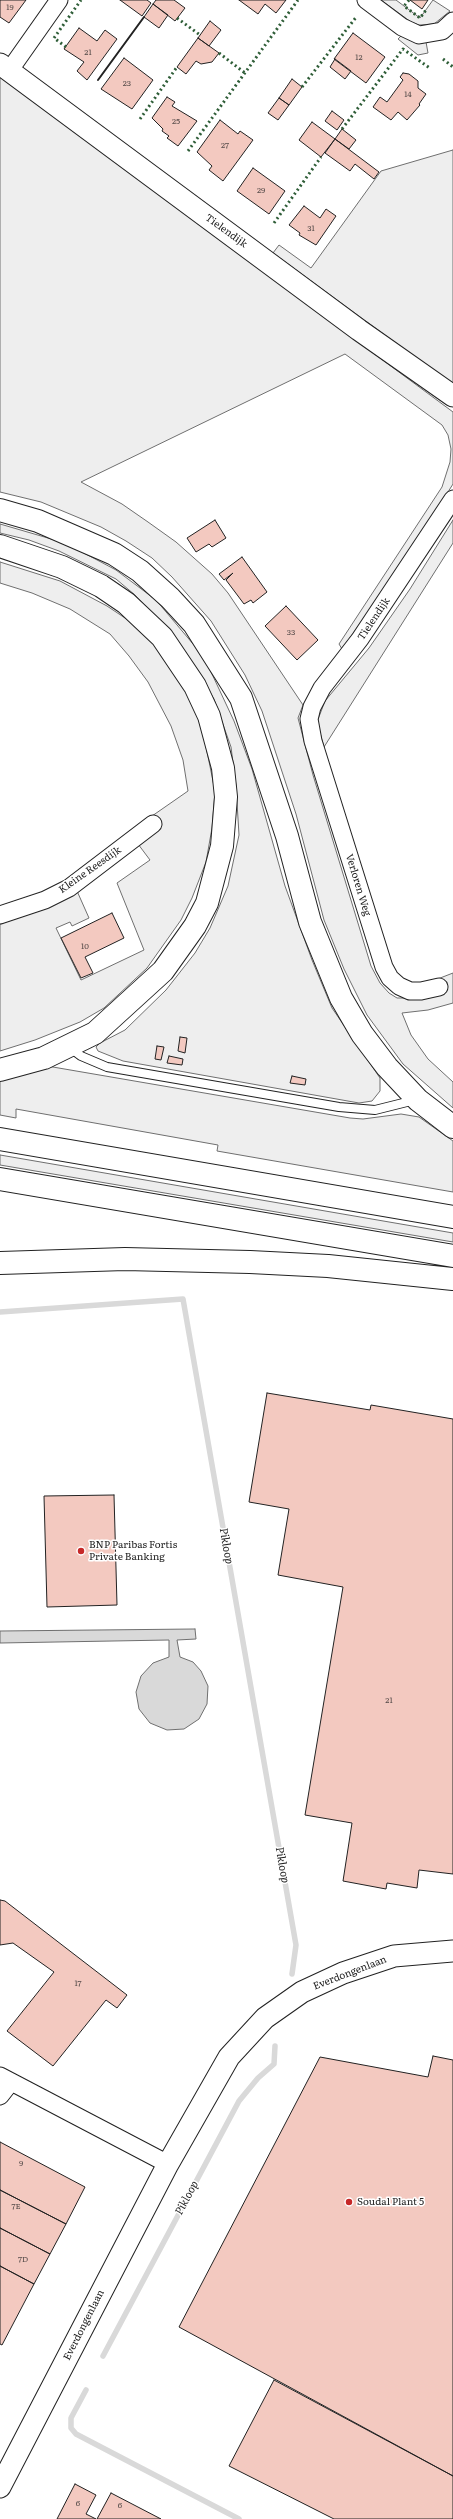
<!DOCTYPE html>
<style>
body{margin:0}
canvas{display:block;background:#fff}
</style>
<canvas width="453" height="2519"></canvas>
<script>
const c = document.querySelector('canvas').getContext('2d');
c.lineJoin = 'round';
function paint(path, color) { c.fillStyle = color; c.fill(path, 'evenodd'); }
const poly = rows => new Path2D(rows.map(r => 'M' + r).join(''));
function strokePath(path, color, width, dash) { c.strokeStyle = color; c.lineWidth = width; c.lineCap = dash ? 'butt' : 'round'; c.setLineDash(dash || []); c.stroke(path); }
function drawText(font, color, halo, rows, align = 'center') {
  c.font = font + ' Literata,serif'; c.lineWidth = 3; c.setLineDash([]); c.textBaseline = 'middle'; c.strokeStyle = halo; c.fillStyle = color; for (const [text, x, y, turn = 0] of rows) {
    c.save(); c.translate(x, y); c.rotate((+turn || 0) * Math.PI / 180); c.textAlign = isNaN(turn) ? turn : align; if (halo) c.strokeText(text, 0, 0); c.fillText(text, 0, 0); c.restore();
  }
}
const green = poly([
 [381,0,396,0,420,18,433,0,450,11,434,24,419,25,411,22,381,0],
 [401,36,426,42,428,53,418,55,398,39,401,36],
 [0,77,453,412,453,484,407,557,342,649,339,644,442,487,450,462,451,449,448,435,442,425,345,354,81,482,122,504,148,522,176,542,212,574,228,593,303,705,298,718,313,775,371,966,380,983,389,993,397,998,420,998,435,980,453,973,453,1003,428,1010,402,1013,411,1035,428,1059,453,1082,453,1108,403,1064,367,1015,344,969,324,920,296,814,262,711,245,675,211,621,172,577,152,558,126,541,101,527,41,502,0,492,0,77],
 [453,150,453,385,273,253,279,245,311,268,381,171,453,150],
 [453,520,453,543,324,747,317,722,325,701,369,648,410,589,453,520],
 [0,524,65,543,116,570,156,600,204,657,234,721,252,769,285,886,312,960,332,1008,380,1078,380,1091,372,1101,359,1103,123,1061,98,1051,96,1047,100,1043,125,1030,166,990,195,953,210,928,228,886,239,835,236,786,231,747,214,699,200,675,173,636,135,595,116,579,59,551,29,540,0,533,0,524],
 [0,562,60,581,107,606,140,628,174,668,191,701,202,727,215,791,212,828,206,862,192,898,181,920,147,968,104,1008,80,1022,35,1040,0,1051,0,924,39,910,77,891,89,918,72,926,70,922,56,928,81,980,144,950,117,883,150,860,129,832,188,791,183,760,171,726,148,682,129,656,110,634,70,609,32,593,0,583,0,562],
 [47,1066,350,1118,363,1119,401,1114,419,1117,453,1141,453,1192,217,1151,218,1145,16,1109,16,1118,0,1115,0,1077,47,1066],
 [0,1155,453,1233,453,1242,0,1165,0,1155]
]);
paint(green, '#eee');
strokePath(green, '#6f6f6f', 1);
const water = poly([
 [195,1629,196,1639,177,1640,180,1657,193,1662,201,1671,208,1686,207,1704,199,1719,184,1729,167,1730,150,1723,139,1709,136,1692,141,1676,153,1663,169,1657,169,1640,0,1643,0,1631,195,1629]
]);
paint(water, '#d9d9d9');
strokePath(water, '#6f6f6f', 1);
strokePath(poly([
 [0,1312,183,1299,296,1945,292,1974],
 [103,2356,239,2101,258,2078,274,2064,275,2046],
 [86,2390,71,2418,71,2428,76,2434,239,2519]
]), '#d9d9d9', 5.5);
const building = poly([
 [0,0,26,0,9,23,0,17,0,0],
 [120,0,147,0,151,3,142,16,120,0],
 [156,0,174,0,185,8,175,21,153,4,156,0],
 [239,0,286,0,276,13,265,4,258,14,239,0],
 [410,0,428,0,422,9,410,0],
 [153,4,168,15,159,28,144,17,153,4],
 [210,21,221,30,209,46,198,38,210,21],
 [79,28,97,41,105,30,117,39,87,80,77,71,84,62,64,49,79,28],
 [353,33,385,57,366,83,334,59,353,33],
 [198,38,219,53,212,62,201,64,196,61,186,74,177,67,198,38],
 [124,58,153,80,132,109,101,89,124,58],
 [335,59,351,71,345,79,330,67,335,59],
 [403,73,409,74,418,81,418,88,426,94,419,104,420,105,407,120,398,112,391,120,373,107,380,97,387,102,403,80,400,77,403,73],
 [292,79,302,87,289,105,279,98,292,79],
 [167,97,175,102,172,106,197,121,178,146,167,138,169,136,162,131,163,129,152,118,167,97],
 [279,98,289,105,278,120,268,113,279,98],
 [332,111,344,120,337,130,325,121,332,111],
 [220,120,238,134,240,131,253,140,223,181,209,170,212,166,197,152,220,120],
 [312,122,335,139,321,157,299,140,312,122],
 [342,129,356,140,349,149,335,139,342,129],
 [335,139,379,172,374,179,355,164,350,171,325,153,335,139],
 [253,168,285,191,269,214,237,191,253,168],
 [304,206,320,218,326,209,336,216,316,245,299,235,300,233,289,225,304,206],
 [215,520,226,538,212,547,209,544,196,552,187,538,215,520],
 [242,557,267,592,253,603,251,600,244,604,226,580,233,573,224,580,219,574,242,557],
 [286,606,318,640,297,660,265,626,286,606],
 [112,913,124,938,85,957,93,973,81,978,61,938,112,913],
 [180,1037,187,1038,185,1053,178,1051,180,1037],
 [157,1046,164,1047,161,1060,155,1059,157,1046],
 [169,1056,183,1059,182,1065,167,1063,169,1056],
 [292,1076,306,1079,305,1085,290,1083,292,1076],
 [267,1393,370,1410,371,1405,453,1419,453,1874,419,1870,417,1888,387,1883,386,1889,343,1881,352,1823,305,1815,343,1587,278,1575,289,1509,249,1502,267,1393],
 [114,1495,117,1605,47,1607,44,1496,114,1495],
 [0,1900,5,1901,127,1995,117,2008,106,2000,53,2066,7,2031,54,1972,13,1943,0,1945,0,1900],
 [433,2056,453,2060,453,2476,179,2327,320,2057,428,2077,433,2056],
 [0,2142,85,2187,66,2224,0,2190,0,2142],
 [0,2190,66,2224,50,2254,0,2228,0,2190],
 [0,2228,50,2254,34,2284,0,2266,0,2228],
 [0,2266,34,2284,2,2345,0,2344,0,2266],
 [274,2380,453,2476,453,2519,334,2519,229,2466,274,2380],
 [75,2484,96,2495,86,2514,96,2519,57,2519,75,2484],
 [111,2493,161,2519,97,2519,111,2493]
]);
paint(building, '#f3c9c0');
strokePath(building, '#222', 1);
const service = poly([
 [69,1047,81,1056,107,1067,339,1107,375,1110,415,1100]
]);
const minor = poly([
 [366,0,402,27,419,35,442,31,453,21],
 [9,71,59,0],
 [0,915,45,900,69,888,153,824],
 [439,987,421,991,410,991,399,986,390,978,384,967,313,741,309,719,312,707,322,688,360,639,453,499],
 [0,2076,168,2164],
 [0,2096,11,2082]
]);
const tertiary = poly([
 [0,64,359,330,453,396],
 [0,2487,168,2164,229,2057,265,2018,302,1992,343,1973,394,1956,453,1951]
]);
const motorway = poly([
 [0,510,38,521,114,554,140,571,170,598,194,624,241,698,287,836,310,922,341,998,362,1034,387,1067,418,1100,453,1127],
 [0,546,62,567,101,586,126,603,162,637,195,686,209,716,223,768,226,797,222,846,207,903,195,926,163,971,95,1033,44,1058,0,1070],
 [0,1139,453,1217],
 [0,1179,453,1256],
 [0,1263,125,1259,250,1262,328,1266,453,1279]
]);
strokePath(service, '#222', 10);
strokePath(minor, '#222', 19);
strokePath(tertiary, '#222', 23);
strokePath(motorway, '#222', 24);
strokePath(service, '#fff', 8);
strokePath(minor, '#fff', 17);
strokePath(tertiary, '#fff', 21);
strokePath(motorway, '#fff', 22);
strokePath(poly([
 [409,0,404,6,420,18,426,10],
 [177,18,200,35],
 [66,47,54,38,81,0],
 [219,53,245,73],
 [443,59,453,67],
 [302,87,357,16],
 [140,119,177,67],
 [342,129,403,49,431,69],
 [188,151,298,0],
 [274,223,321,157]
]), '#2f5e38', 3, [2, 3]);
strokePath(poly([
 [98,80,144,17]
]), '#222', 2);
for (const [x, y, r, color] of [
 [81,1551,4,"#c62828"],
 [349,2202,4,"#c62828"]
]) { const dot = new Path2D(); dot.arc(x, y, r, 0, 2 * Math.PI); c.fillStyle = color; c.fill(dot); strokePath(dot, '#fff', 1.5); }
drawText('8px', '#564c4a', null, [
 ["19",10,8],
 ["21",88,53],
 ["12",359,58],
 ["23",127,84],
 ["14",408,95],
 ["25",176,122],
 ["27",225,146],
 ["29",261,191],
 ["31",311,229],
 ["33",291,633],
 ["10",85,947],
 ["21",389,1701],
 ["17",78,1984],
 ["9",21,2164],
 ["7E",16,2207],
 ["7D",23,2260],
 ["6",78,2504],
 ["6",120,2506]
]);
drawText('10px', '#222', '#fff', [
 ["Tielendijk",226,231,36],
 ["Tielendijk",374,619,-56],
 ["Kleine Reesdijk",90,870,-35],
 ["Verloren Weg",358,885,73],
 ["Everdongenlaan",350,1973,-21],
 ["Everdongenlaan",84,2325,-63]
]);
drawText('10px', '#222', '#fff', [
 ["BNP Paribas Fortis",89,1545],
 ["Private Banking",89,1557],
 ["Soudal Plant 5",357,2202]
], 'left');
drawText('italic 11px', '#222', '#fff', [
 ["Pikloop",226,1546,80],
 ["Pikloop",282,1865,80],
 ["Pikloop",187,2198,-62]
]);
</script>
